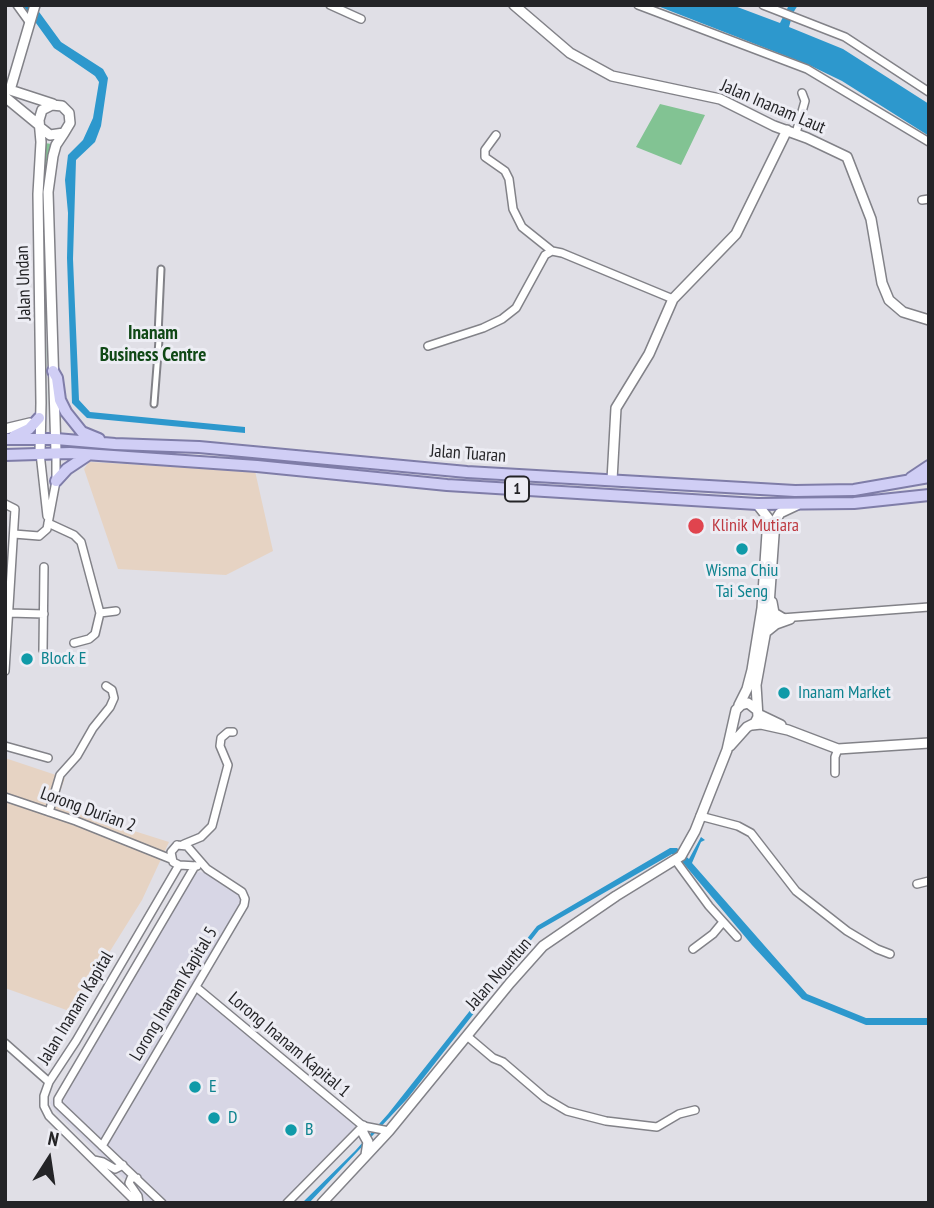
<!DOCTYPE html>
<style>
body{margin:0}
#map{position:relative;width:934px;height:1208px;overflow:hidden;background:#e0dfe6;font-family:"PT Sans Narrow",sans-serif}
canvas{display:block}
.frame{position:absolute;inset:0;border:7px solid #242427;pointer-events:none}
.north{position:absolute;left:14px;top:1124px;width:70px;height:70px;-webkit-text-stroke:5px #ededf4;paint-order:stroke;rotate:12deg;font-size:19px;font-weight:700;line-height:28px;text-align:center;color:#242427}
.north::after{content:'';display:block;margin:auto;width:24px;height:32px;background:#242427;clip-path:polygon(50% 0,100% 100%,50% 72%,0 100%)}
</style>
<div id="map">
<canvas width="934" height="1208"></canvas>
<div class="frame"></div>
<div class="north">N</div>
</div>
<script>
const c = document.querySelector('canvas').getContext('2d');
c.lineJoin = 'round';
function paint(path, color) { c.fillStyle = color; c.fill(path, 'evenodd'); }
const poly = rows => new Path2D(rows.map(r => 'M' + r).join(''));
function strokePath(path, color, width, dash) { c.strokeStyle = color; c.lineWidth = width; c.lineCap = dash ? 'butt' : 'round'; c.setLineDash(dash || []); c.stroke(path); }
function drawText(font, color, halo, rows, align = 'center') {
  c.font = font + ' "PT Sans Narrow",sans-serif'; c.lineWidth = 6; c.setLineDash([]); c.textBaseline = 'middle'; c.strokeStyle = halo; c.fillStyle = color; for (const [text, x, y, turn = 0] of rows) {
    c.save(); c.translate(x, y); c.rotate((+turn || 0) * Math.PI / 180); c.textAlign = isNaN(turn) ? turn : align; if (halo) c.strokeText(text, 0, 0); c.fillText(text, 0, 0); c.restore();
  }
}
paint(poly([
 [187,871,207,873,238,893,242,901,195,985,237,1016,366,1124,293,1203,149,1203,55,1111,50,1103]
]), '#d7d6e5');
paint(poly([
 [89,462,255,471,273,551,226,575,118,569,84,469],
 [5,758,65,778,55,806,169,842,142,900,72,1012,5,988]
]), '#e6d3c3');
paint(poly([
 [660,104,705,115,681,165,636,147],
 [44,143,52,144,45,166,43,198,48,432,42,185]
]), '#82c393');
paint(poly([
 [23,5,34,5,61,42,103,69,108,78,101,126,95,142,76,160,73,259,79,400,90,412,245,427,245,433,87,418,72,403,67,258,68,213,65,180,68,155,83,140,93,118,99,82,95,76,54,48],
 [655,5,732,5,780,23,789,5,798,5,793,13,789,27,843,49,929,104,929,136,842,81,809,65],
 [701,837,705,840,701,842,692,863,807,994,866,1018,929,1018,929,1025,866,1025,802,999,752,945,684,864,672,854,539,930,407,1099,309,1203,302,1203,355,1151,388,1114,537,926,670,848,677,848,689,859]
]), '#2d98cd');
const pedestrian = poly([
 [158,335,161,269],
 [154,404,159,340]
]);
const minor = poly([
 [17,5,30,23],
 [330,5,361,19],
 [638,5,807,69,929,142],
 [763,5,845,37,929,92],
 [796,133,805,101,802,93],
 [496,135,485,150,485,157,505,171,509,179,513,209,522,227,552,251],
 [922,200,929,199],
 [428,346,483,328,502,319,516,308,545,255,552,251,562,253,673,299],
 [40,453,47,516],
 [5,504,15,509,5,671],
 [48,523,74,535,81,542,100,613,116,611],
 [14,534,39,536,47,529,56,481,56,452],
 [9,613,44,614],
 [768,619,929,607],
 [74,643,89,639,95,634,100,613],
 [43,650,44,567],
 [5,746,48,758],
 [835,773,835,757,838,749],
 [5,797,76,821,171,859],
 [49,812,60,775,77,756,93,728,110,707,114,698,112,690,106,686],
 [700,816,738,826,751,833,796,891,847,931,877,949,890,954],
 [184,844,201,837,212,826,228,765,220,746,221,738,228,732,233,732],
 [177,845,171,852,173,862,179,865,197,866],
 [676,861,709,906,737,937],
 [917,884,929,881],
 [693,949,713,934,723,922],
 [196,987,363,1126,389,1131],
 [467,1036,493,1058,503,1062,545,1098,567,1111,606,1121,657,1127,679,1114,695,1110],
 [5,1043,49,1082],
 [102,1146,244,905,245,899,242,892,207,869,187,846,177,845],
 [94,1160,103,1162,115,1169,123,1165],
 [137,1178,131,1178,129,1183,138,1196,139,1203],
 [137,1203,49,1116,44,1106,44,1096,49,1082,76,1041,179,865],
 [162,1203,58,1104,58,1099,195,866],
 [287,1203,363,1126]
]);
const tertiary = poly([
 [514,5,570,53,612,76,720,99,774,126,807,138,847,157,871,219,882,283,889,300,903,312,929,320],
 [7,89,53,104],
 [10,90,35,5],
 [5,97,39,125],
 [5,429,30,423],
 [56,452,48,192,53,156,56,145,64,133],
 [40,453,41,403,38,194,41,142,39,120,42,110,52,105,62,106,69,113,70,123,64,133,50,135,41,128],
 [612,480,616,408,649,354,673,299,736,234,787,130],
 [772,602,774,613,784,619],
 [766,632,776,624,790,619],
 [739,705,747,689,752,670,762,608,768,518,757,504],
 [758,714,781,725],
 [752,725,761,724,788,730,838,749,929,743],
 [730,746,747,727,755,723,758,717,756,685,768,619,775,521,780,513,797,505],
 [363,1126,363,1133,368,1142,366,1155],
 [322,1203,389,1131,510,983,543,946,616,896,681,856,695,831,727,750,736,710,741,705,748,703,757,710]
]);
const primary = poly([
 [53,371,57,378,60,400,66,412,82,432,99,439],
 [14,436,29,429,39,418],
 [5,439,56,439,115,444,199,447,467,472,795,491,854,490,929,477],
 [5,455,70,453,257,466,447,485,757,504,854,503,929,495],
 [911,478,929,466],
 [56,481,67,469,88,455]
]);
strokePath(pedestrian, '#828288', 9);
strokePath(minor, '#828288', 10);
strokePath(tertiary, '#828288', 12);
strokePath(primary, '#7f7da8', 14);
strokePath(pedestrian, '#fff', 5);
strokePath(minor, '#fff', 7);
strokePath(tertiary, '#fff', 9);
strokePath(primary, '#d0cef5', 10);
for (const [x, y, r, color] of [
 [696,526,9,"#e0444e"],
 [742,549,7,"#0f9aa8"],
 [27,659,7,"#0f9aa8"],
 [784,693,7,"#0f9aa8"],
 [195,1087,7,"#0f9aa8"],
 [214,1118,7,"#0f9aa8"],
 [291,1130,7,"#0f9aa8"]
]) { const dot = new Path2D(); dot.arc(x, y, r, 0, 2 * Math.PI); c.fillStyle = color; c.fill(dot); strokePath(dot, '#ededf4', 2.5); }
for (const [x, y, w] of [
 [517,489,24]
]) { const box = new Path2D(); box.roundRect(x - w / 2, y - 12.5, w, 25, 5); c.fillStyle = '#ededf4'; c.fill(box); strokePath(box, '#242427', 2); }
drawText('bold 16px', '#242427', null, [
 ["1",517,489]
]);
drawText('18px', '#242427', '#ededf4', [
 ["Jalan Inanam Laut",773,107,23],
 ["Jalan Undan",24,283,-92],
 ["Jalan Tuaran",468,454,4],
 ["Lorong Durian 2",88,810,20],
 ["Jalan Nountun",499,974,-49],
 ["Lorong Inanam Kapital 5",174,994,-59],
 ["Jalan Inanam Kapital",76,1008,-59],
 ["Lorong Inanam Kapital 1",289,1045,40]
]);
drawText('18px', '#be3a42', '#ededf4', [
 ["Klinik Mutiara",712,526]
], 'left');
drawText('18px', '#0d838f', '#ededf4', [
 ["Wisma Chiu",742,571,"center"],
 ["Tai Seng",742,592,"center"],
 ["Block E",41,659],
 ["Inanam Market",798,693],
 ["E",209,1087],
 ["D",228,1118],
 ["B",305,1130]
], 'left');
drawText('bold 19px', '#0f4815', '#ededf4', [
 ["Inanam",153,334],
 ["Business Centre",153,356]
]);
</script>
